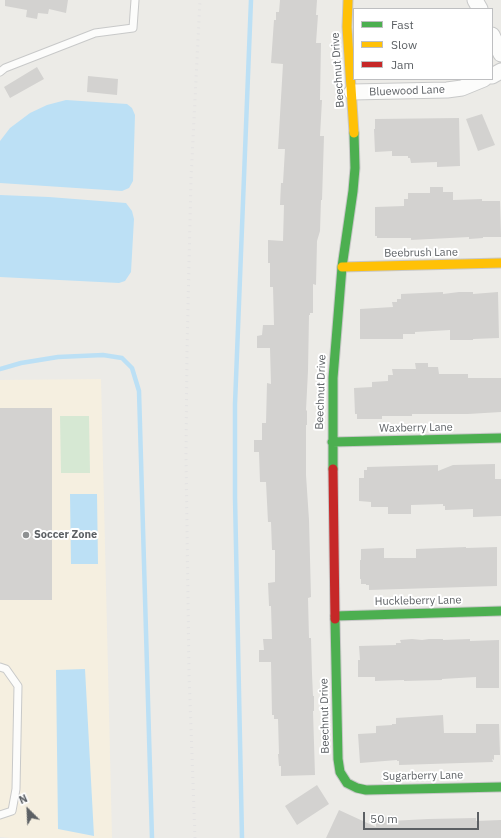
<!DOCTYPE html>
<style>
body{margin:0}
#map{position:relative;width:501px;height:838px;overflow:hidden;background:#ecebe7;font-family:"IBM Plex Sans",sans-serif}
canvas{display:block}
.legend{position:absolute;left:353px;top:8px;width:140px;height:72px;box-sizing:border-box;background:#fff;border:1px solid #bebfc1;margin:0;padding:5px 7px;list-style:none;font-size:12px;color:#5c6064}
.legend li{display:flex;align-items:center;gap:8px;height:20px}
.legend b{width:20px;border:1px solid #bebfc1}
.north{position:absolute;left:8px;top:790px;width:40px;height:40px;-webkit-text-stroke:3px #fff;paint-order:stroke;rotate:336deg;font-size:11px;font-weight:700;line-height:16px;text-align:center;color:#5c6064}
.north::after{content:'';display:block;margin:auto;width:14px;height:18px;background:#5c6064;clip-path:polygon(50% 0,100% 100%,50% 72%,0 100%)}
.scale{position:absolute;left:363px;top:812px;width:116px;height:18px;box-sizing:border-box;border:2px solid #5c6064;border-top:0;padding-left:5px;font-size:12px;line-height:14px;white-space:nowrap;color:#5c6064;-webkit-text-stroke:3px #fff;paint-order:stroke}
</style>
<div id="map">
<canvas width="501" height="838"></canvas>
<ul class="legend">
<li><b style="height:5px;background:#4caf50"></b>Fast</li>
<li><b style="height:5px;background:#ffc107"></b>Slow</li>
<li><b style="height:5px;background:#c62828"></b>Jam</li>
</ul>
<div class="north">N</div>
<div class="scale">50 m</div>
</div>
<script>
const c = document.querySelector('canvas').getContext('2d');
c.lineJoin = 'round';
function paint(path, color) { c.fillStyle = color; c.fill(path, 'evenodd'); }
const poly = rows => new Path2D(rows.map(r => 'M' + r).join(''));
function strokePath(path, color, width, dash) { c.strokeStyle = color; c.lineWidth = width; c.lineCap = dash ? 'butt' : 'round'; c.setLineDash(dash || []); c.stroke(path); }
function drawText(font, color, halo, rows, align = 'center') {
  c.font = font + ' "IBM Plex Sans",sans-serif'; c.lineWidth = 4; c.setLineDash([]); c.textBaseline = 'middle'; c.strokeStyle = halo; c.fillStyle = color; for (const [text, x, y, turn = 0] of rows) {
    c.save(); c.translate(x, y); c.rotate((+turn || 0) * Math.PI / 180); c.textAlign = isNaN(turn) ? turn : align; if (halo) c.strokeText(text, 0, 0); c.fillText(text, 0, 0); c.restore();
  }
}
paint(poly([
 [101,379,112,838,11,838,0,837,0,380]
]), '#f5efe0');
paint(poly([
 [60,416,89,416,90,473,61,473]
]), '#d6e8d3');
paint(poly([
 [66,100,127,104,132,108,135,115,133,181,129,188,122,191,0,183,0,141,10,128,30,113,47,105],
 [0,195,49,197,126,203,132,211,134,219,131,272,125,281,119,283,0,277],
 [70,494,97,494,98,564,71,564],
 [85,669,94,836,58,829,56,670]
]), '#bce0f5');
strokePath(poly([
 [0,369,21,363,58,357,103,355,122,358,132,368,139,391,152,838],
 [242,838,235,497,235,404,251,0]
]), '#bce0f5', 4.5);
paint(poly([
 [5,0,68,0,66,13,49,9,48,14,38,13,37,19,26,17,27,10,5,6],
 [280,0,317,0,316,15,318,15,316,43,321,43,320,100,322,100,320,136,324,136,322,200,321,200,320,231,317,241,316,285,313,284,313,313,310,313,310,315,309,315,308,371,306,410,307,411,307,425,306,425,306,475,309,520,311,597,308,598,309,638,311,638,312,674,313,696,314,696,314,711,313,711,315,775,281,776,281,766,279,766,278,754,279,754,278,719,274,719,274,715,272,715,271,662,259,662,259,650,264,650,263,639,272,639,271,606,269,606,269,605,268,583,275,582,275,550,272,550,271,522,268,522,266,482,260,482,259,452,254,452,254,440,262,440,262,423,266,423,267,383,271,384,270,348,257,348,257,336,262,335,263,325,274,325,273,287,270,287,270,263,268,263,268,240,283,241,284,205,280,205,281,183,283,183,285,149,278,149,283,64,271,63,274,20,276,20,276,12,279,12],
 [37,67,44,79,10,98,4,87],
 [88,76,118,79,117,95,87,92],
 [482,114,495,145,478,151,466,119],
 [459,118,460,166,437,167,437,162,411,163,410,158,408,158,408,156,392,156,392,151,375,152,374,129,375,129,375,119],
 [430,187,443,187,443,192,453,192,453,200,482,199,482,201,500,201,501,237,483,237,483,238,469,239,469,237,411,240,411,238,377,238,377,236,375,236,375,207,404,206,404,199,408,199,408,193,430,193],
 [443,292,443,294,459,292,473,292,473,294,498,292,499,338,473,339,473,340,450,340,450,330,415,332,415,334,403,334,403,339,360,339,360,309,393,307,392,302,397,302,397,299,401,299,401,294],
 [415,363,428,363,428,367,438,367,439,374,468,374,468,378,501,378,501,412,468,414,412,414,412,416,382,416,382,419,357,419,357,414,355,414,354,388,372,387,372,382,388,381,388,375,393,375,392,369,416,369],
 [0,408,52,408,52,600,0,600],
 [495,464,495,479,501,479,501,516,473,517,473,509,445,510,445,506,443,506,443,504,411,505,411,514,388,514,388,507,371,507,371,502,359,501,359,478,364,478,364,470,367,470,367,467,438,465,438,471,453,465],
 [466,547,466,548,497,547,497,586,369,590,369,585,366,585,366,584,361,584,361,579,360,579,360,560,361,560,361,549,384,548,384,558,416,558,416,549],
 [412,639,422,640,429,639,443,639,443,640,470,639,470,641,499,640,499,688,476,688,476,677,442,679,442,680,404,681,404,680,375,681,375,677,358,677,358,660,360,660,359,646,396,645,396,643,401,643,400,640],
 [443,715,444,733,476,733,476,724,499,724,500,755,494,755,494,760,492,759,493,762,399,765,399,761,397,761,397,760,360,763,358,734,376,733,376,726,392,725,392,724,396,724,396,718],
 [317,785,329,804,297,825,285,806],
 [339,810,376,827,376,818,390,817,390,821,428,819,476,818,476,821,501,820,501,838,326,838]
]), '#d3d2d0');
const lane = poly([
 [0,72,5,68,95,33,133,28,135,0],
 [0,667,6,669,18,686,16,789,12,811,0,815]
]);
const street = poly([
 [475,0,480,9],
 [492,35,501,54],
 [492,76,501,71],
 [352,92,447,90,462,88,484,79]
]);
const fast = poly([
 [332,442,501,438],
 [333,469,333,378,342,267,353,191,355,168,354,133],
 [335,616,501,611],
 [335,619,338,759,340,772,347,783,357,788,366,790,501,787]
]);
const slow = poly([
 [348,0,347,27,354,133],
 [342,267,501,263]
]);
const jam = poly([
 [333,469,335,619]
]);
strokePath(lane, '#c8c9c9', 9);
strokePath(street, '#c8c9c9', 17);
strokePath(fast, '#c7c7c7', 11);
strokePath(slow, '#c7c7c7', 11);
strokePath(jam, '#c7c7c7', 11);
strokePath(lane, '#fcfcfb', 7);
strokePath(street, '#fcfcfb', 15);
strokePath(fast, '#4caf50', 9);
strokePath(slow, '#ffc107', 9);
strokePath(jam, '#c62828', 9);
strokePath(poly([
 [195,838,189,673,186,457,187,350,191,179,200,0]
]), '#e3e2e2', 3, [1, 5]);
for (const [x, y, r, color] of [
 [26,535,4,"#8e9192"]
]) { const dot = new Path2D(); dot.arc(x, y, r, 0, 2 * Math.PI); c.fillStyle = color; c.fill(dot); strokePath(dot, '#fff', 1.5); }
drawText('11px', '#5c6064', '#fff', [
 ["Beechnut Drive",338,70,-94],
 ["Bluewood Lane",407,91,-2],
 ["Beebrush Lane",421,253,-1],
 ["Beechnut Drive",321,392,-88],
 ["Waxberry Lane",416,428,-1],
 ["Huckleberry Lane",418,601,-1],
 ["Beechnut Drive",325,716,-91],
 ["Sugarberry Lane",423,776,-1]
]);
drawText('bold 11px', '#5c6064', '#fff', [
 ["Soccer Zone",34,535]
], 'left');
</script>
